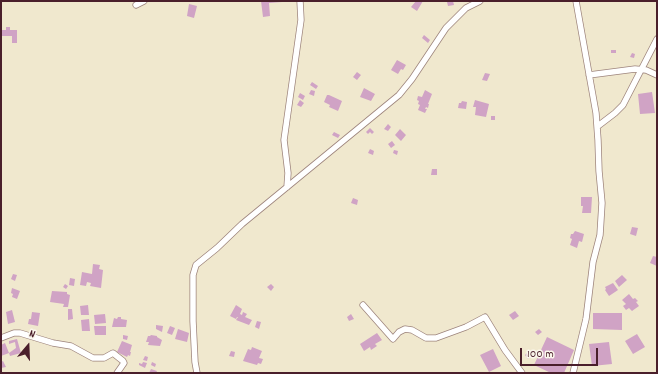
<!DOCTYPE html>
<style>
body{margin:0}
#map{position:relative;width:658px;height:374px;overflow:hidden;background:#f0e8ce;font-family:Dekko,sans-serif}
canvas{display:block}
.frame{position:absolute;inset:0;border:2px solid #4a1f2b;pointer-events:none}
.north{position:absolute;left:8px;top:326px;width:40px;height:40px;-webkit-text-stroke:3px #fbf7ec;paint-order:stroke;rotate:19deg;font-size:11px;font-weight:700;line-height:16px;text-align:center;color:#4a1f2b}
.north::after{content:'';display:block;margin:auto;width:14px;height:18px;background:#4a1f2b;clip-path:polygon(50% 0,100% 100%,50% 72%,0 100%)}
.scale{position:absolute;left:520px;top:348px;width:78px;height:18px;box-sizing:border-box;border:2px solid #4a1f2b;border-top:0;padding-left:5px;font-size:12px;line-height:14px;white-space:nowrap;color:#4a1f2b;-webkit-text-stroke:3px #fbf7ec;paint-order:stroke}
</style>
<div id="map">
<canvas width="658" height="374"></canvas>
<div class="frame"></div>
<div class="north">N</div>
<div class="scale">100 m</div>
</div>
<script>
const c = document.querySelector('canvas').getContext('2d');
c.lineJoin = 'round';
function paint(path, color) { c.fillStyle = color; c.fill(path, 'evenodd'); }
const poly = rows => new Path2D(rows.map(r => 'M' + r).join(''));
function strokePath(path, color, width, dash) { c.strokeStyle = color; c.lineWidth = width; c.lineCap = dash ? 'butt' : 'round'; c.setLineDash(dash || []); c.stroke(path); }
paint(poly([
 [261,1,282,1,282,2,269,3,270,16,263,17],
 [416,1,423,1,417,11,411,7],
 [453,1,454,5,448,6,447,2],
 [189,4,197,6,194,18,187,16],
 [6,27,10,27,10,30,17,30,17,43,12,43,12,36,2,36,2,30,6,30],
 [424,35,430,40,428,43,422,38],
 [611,50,616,50,616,53,611,53],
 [632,53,635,54,634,58,630,57],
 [397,60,406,65,403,70,401,69,398,74,391,70],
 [357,72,361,75,357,80,353,77],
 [485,73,490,74,487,81,482,80],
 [312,82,318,86,316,89,310,85],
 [364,88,375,94,371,101,360,97],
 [311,90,315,91,314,96,309,94],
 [425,90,432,94,428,104,429,104,428,108,426,107,425,109,427,109,425,113,418,110,420,105,418,104,419,101,417,100,418,96,422,97],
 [652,92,655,113,640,114,638,94],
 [300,93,305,96,303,100,298,97],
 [327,95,329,95,342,101,338,111,329,107,330,105,324,102],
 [300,100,304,103,301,107,297,105],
 [475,100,489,104,486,117,475,115,476,107,473,107],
 [462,101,467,102,466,109,458,108,459,103,461,103],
 [491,116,495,116,495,120,491,120],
 [388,124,391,127,388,131,384,129],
 [370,128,374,132,372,134,370,132,368,134,366,132],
 [400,129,406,135,401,141,395,135],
 [334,132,340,135,338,138,332,135],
 [392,141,395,145,391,148,388,144],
 [370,149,374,151,373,155,368,153],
 [394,150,398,151,397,155,393,153],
 [432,169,437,169,437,175,431,175],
 [581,197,592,197,591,213,582,213,583,206,581,206],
 [353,198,358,200,357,205,351,203],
 [632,227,638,228,636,236,630,234],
 [575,231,584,234,582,242,579,241,577,248,570,245,572,239,570,238,571,234,573,234],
 [653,256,657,257,657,266,650,263],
 [93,264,100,265,99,269,103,270,101,288,90,286,91,283,87,282,86,286,80,285,82,272,92,274],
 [13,274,17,275,15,281,11,279],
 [622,275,627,280,619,287,615,281],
 [70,278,75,279,74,286,69,285],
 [613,283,618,290,609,296,605,290,606,289,605,287],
 [65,284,68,286,66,289,63,287],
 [271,284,274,287,271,291,267,287],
 [12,288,20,291,17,299,12,297,13,294,11,293],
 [52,291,67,292,67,294,70,295,68,307,63,307,64,304,50,302],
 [629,294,633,299,635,298,638,301,636,302,639,306,632,311,629,308,626,310,623,306,626,304,622,300],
 [88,305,89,315,81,315,80,306],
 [236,305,242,309,240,314,242,315,243,312,247,314,245,317,252,320,249,325,236,320,238,317,237,317,236,319,230,316],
 [68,309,72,309,73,319,68,320],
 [12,310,15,322,8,324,6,312],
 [515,311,519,316,513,320,509,315],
 [32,312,40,313,38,326,28,324,29,319,31,319],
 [593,313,622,313,622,330,593,329],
 [105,314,106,323,95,324,94,315],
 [351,314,354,319,349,321,347,317],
 [118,317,121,317,121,319,127,320,126,327,112,327,114,318,117,319],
 [89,319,90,331,82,331,81,320],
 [257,321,261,322,259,329,255,327],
 [156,325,163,326,162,332,156,329],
 [94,326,106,326,106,335,95,335],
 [170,326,175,328,172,335,167,333],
 [178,329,189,333,187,342,175,339],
 [539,329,542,332,538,335,535,332],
 [377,333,382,340,375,344,377,346,371,350,370,347,364,351,360,344],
 [637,334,645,347,633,354,625,341],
 [123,335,128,336,127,340,123,339],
 [151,335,157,336,157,337,162,340,160,346,148,345,149,342,146,342,148,336,150,336],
 [547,337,574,350,564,373,551,373,534,365],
 [17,339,21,353,10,356,9,353,16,348,15,342,9,344,9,341],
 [122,341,132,345,130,352,131,352,130,356,128,355,127,357,117,352],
 [609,342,612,364,592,366,589,344],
 [5,343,9,353,1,356,1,345],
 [252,347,262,351,259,358,263,359,261,364,258,363,257,365,243,361,248,349,251,350],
 [493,349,501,366,489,372,480,355],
 [231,351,235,352,234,357,229,356],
 [529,351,532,355,528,359,525,355],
 [145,356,148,357,147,361,143,360],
 [3,361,6,367,1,368,1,362],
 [143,362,147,363,145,368,139,365,139,363,142,364],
 [152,362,156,364,155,367,151,365],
 [151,369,157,371,156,373,149,373]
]), '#d0a3c5');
const minor = poly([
 [136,5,144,1],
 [589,75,635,69,646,70,657,75],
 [598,126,615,113,623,105,657,39],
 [287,187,288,173,284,140,301,20,300,1],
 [363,305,393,339,399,332,405,329,412,330,426,338,436,338,466,327,485,317,505,350,522,373],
 [1,338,14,333,20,333,53,343,71,346,93,358,104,358,113,353,123,361,124,363,117,373],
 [197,373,195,362,193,321,193,275,196,265,217,248,242,224,399,95,412,79,446,28,466,8,480,1],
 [573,373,586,319,593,262,600,235,602,203,599,171,598,140,596,113,576,1]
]);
strokePath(minor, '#9d847c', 7);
strokePath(minor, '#fff', 5.5);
</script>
